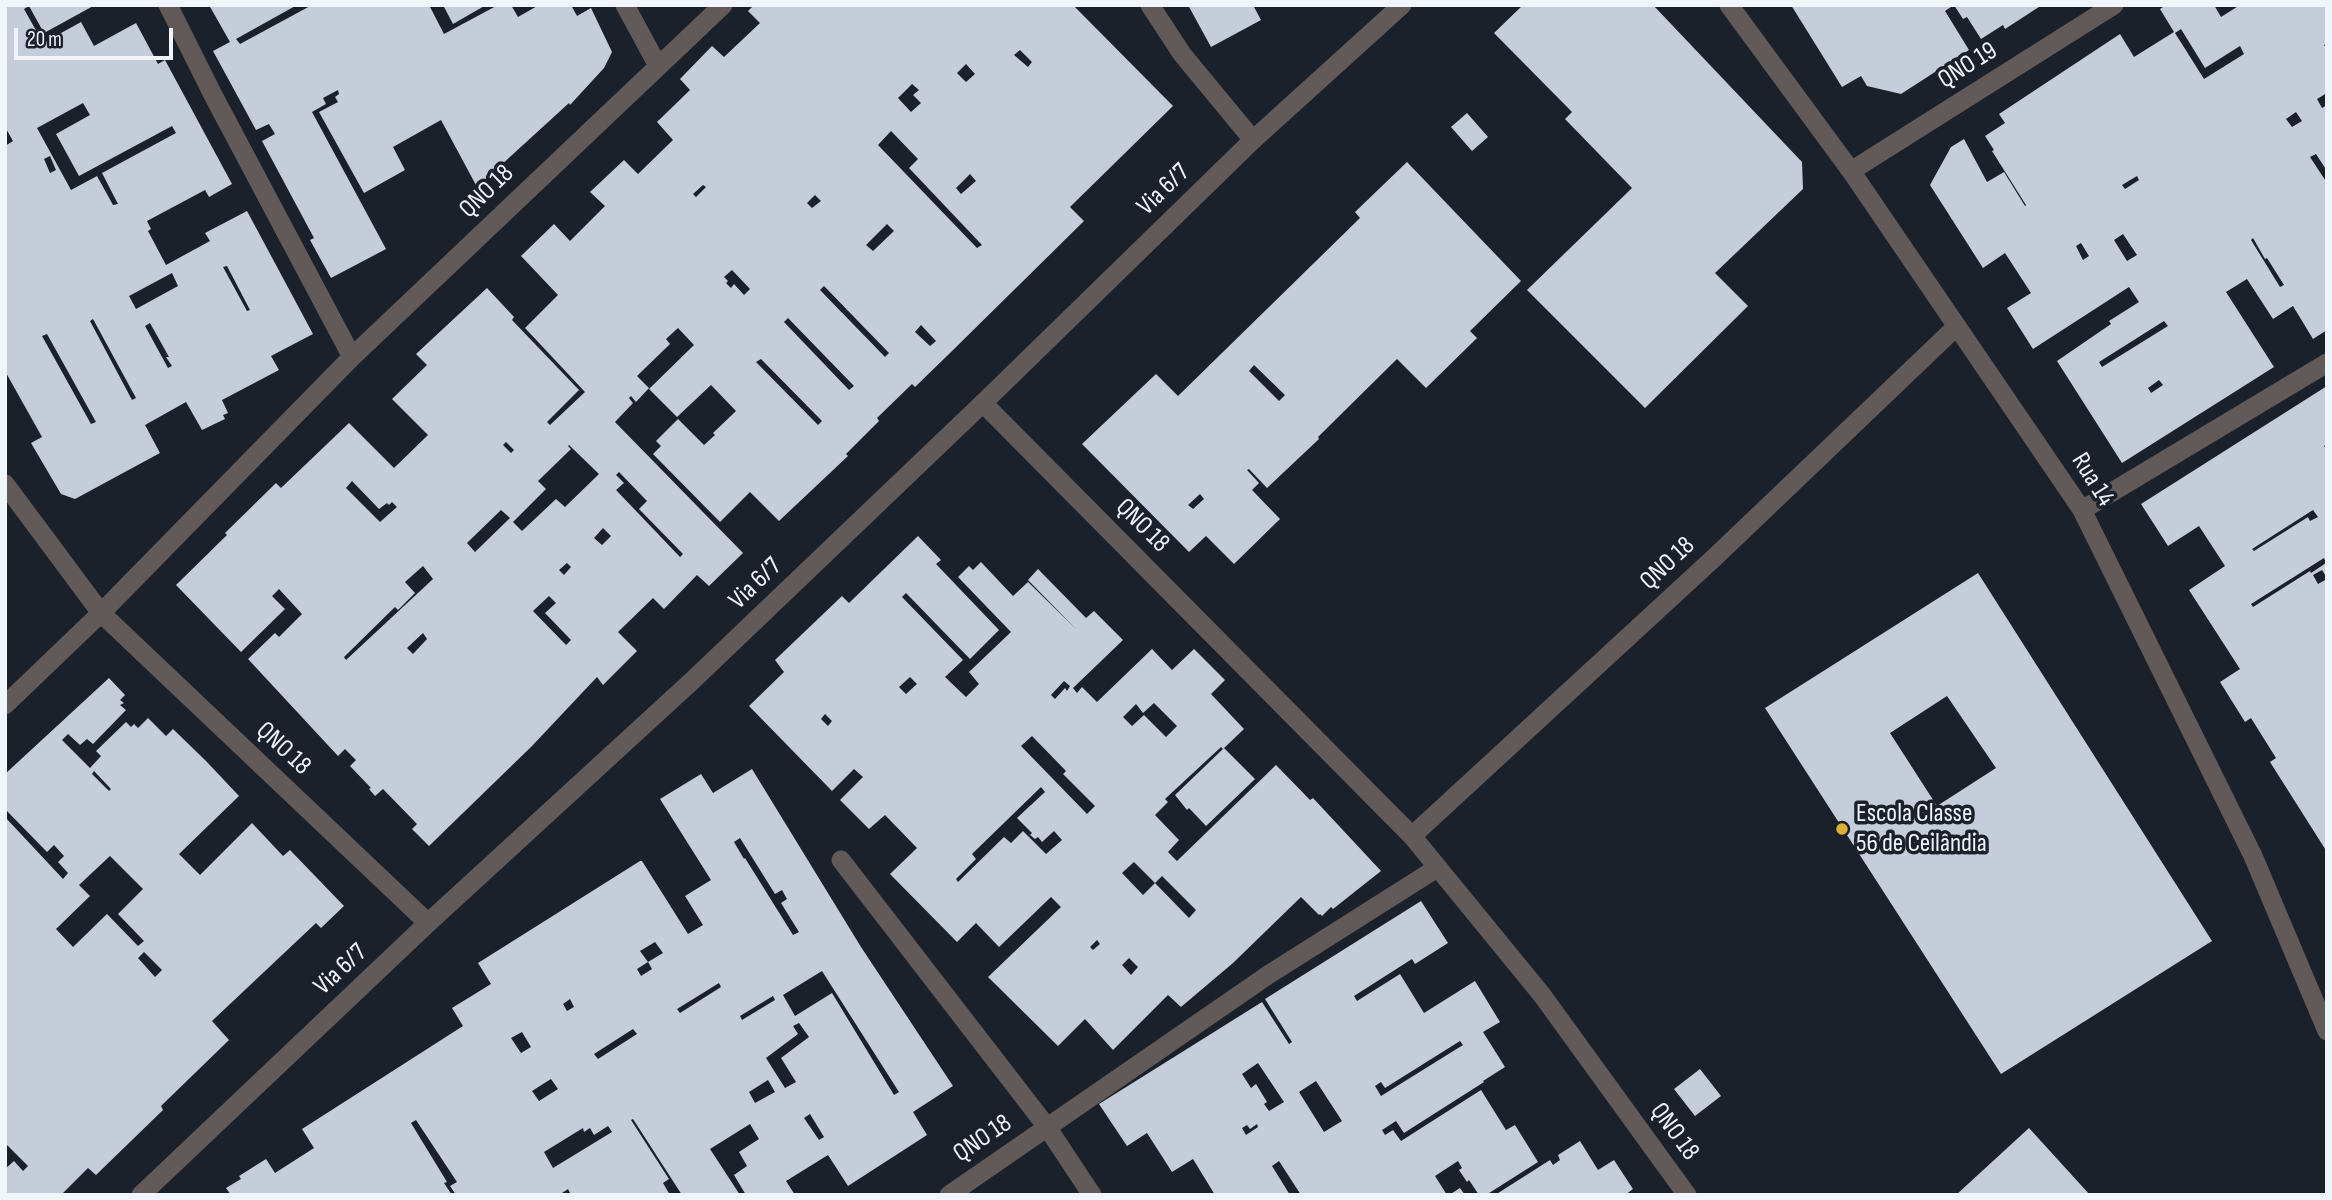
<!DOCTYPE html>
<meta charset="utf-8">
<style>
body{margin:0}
#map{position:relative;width:2332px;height:1200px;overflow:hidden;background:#1b212b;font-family:"Sofia Sans Condensed",sans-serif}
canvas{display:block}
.frame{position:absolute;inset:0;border:7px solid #f0f5fb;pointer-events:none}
.scale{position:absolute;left:14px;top:28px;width:159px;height:32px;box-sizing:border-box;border:4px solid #f0f5fb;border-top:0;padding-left:9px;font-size:21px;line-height:24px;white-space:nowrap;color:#f0f5fb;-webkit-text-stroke:5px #1b212b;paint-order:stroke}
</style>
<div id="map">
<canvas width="2332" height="1200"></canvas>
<div class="frame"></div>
<div class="scale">20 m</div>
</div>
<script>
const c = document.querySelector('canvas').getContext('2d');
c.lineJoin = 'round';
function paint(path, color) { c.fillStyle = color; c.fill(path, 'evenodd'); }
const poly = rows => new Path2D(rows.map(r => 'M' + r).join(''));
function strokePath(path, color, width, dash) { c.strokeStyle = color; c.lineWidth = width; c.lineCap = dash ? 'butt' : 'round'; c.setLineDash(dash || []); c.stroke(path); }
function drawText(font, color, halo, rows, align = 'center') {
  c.font = font + ' "Sofia Sans Condensed",sans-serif'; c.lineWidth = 7; c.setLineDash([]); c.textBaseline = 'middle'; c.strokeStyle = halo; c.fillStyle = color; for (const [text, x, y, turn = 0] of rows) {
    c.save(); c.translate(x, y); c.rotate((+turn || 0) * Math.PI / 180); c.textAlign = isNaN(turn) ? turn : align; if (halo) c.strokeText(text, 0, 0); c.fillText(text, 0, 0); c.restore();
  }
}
paint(poly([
 [5,5,95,5,44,33,29,6,24,9,43,43,81,22,94,46,136,23,158,64,165,60,232,184,209,197,205,190,147,221,151,229,148,231,166,265,210,241,205,233,247,211,313,334,271,356,279,370,222,400,228,413,223,415,225,419,202,430,186,402,145,425,160,453,75,499,61,494,31,443,42,437,5,371,5,146,13,141,5,127],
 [83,103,90,115,56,134,79,176,172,126,176,133,102,173,118,204,113,205,97,176,71,190,37,128],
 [50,156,56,170,50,173,44,159],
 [227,266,250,310,247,311,223,267],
 [172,273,178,286,136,309,129,296],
 [93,319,136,398,132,400,90,321],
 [150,323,169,357,166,357,172,366,168,368,145,326],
 [47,334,96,422,91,424,42,336],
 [209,5,297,5,236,39,240,44,312,5,429,5,444,34,498,5,511,5,518,17,539,5,571,5,577,16,591,8,612,52,604,68,570,105,569,103,477,187,441,120,393,147,405,170,364,193,319,112,338,102,335,97,339,94,338,90,323,98,326,104,312,112,386,249,331,278,310,240,314,238,262,141,275,134,269,124,256,130,213,51,230,42],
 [443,5,486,5,453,24],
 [754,5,1073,5,1173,106,1070,207,1084,221,949,354,945,350,949,354,915,387,912,384,877,418,879,421,846,454,848,456,779,521,750,492,720,522,653,454,661,446,656,441,678,419,704,445,715,435,713,433,736,411,711,385,677,417,649,389,694,345,678,328,666,339,670,344,637,376,649,388,636,402,631,396,629,398,633,403,615,422,743,553,709,586,697,575,664,609,653,598,618,632,637,651,603,685,597,677,532,746,429,846,412,829,417,824,383,789,375,796,369,789,371,788,350,766,356,760,345,749,338,756,248,659,275,633,279,637,302,614,279,589,272,596,285,609,241,652,176,585,227,535,225,533,276,483,281,488,349,423,394,468,428,435,392,399,427,365,416,354,487,288,514,317,512,320,579,390,547,422,550,425,585,392,525,328,558,295,521,256,554,224,570,241,605,206,590,192,624,160,638,174,673,140,657,122,690,90,680,79,712,46,724,57,760,23,748,11],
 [1020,50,1032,62,1028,67,1014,55],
 [966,64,975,74,966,82,957,73],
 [912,84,919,90,913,95,921,103,911,112,898,98],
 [891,131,918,159,909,168,982,245,977,248,878,145],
 [970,174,976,181,961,194,956,188],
 [703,185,706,187,696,197,693,194],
 [815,195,821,201,812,208,807,203],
 [887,224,894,231,873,251,866,245],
 [732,270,750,289,744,295,734,284,731,288,726,283,728,281,724,277],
 [824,286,889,353,885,357,820,290],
 [788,318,854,386,849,390,784,322],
 [921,325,936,341,930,346,915,332],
 [761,359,822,421,818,425,756,362],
 [506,442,514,450,511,453,503,445],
 [569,445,599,474,565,507,556,499,522,531,513,522,546,489,538,481,571,449,568,446],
 [619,472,647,501,639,509,683,554,680,557,616,490,624,483,616,475],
 [352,481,379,509,387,503,389,505,392,502,397,507,380,522,346,488],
 [501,510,510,518,475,552,467,543],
 [603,528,611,536,602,545,594,538],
 [567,563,571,567,564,575,559,570],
 [423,566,433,579,346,660,344,657,395,607,398,610,415,593,405,582],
 [549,596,556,603,545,613,571,640,566,645,533,611],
 [423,633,427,639,413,654,407,648],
 [1188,5,1253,5,1261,20,1211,47],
 [1523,5,1653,5,1802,162,1803,189,1715,273,1748,306,1645,408,1527,290,1632,188,1565,119,1572,112,1494,33],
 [1791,5,1954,5,1945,11,1969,50,1901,94,1867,86,1861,76,1842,87],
 [1954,5,1991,7,2042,5,2005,29,2003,25,1981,39,1967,17,1963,19],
 [2166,5,2214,5,2221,17,2240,5,2327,5,2327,44,2324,45,2327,49,2327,93,2317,99,2322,108,2327,105,2327,171,2316,154,2310,157,2327,183,2327,330,2313,339,2293,306,2273,319,2247,279,2226,292,2274,367,2122,463,2057,361,2111,324,2109,321,2139,302,2129,287,2033,349,2007,308,2031,293,2005,253,1983,268,1930,185,1951,147,1964,139,1987,182,2004,172,2025,206,2026,205,1992,151,1994,150,1985,136,2005,123,1999,114,2120,34,2134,57,2174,32,2160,9],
 [2181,29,2205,68,2240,46,2244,54,2204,79,2175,33],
 [2296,112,2302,121,2292,127,2286,119],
 [2137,176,2139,180,2125,189,2122,185],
 [2123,234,2137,255,2127,261,2114,240],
 [2253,238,2265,259,2267,258,2284,285,2280,287,2251,240],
 [2081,243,2089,256,2083,260,2076,246],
 [2164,321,2168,326,2102,367,2099,362],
 [2159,380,2163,385,2151,393,2148,388],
 [1467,113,1488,137,1472,151,1451,127],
 [1407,162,1521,281,1470,331,1477,338,1426,388,1397,359,1318,437,1319,439,1267,488,1249,469,1247,470,1259,483,1252,490,1280,519,1234,564,1206,536,1189,552,1082,444,1156,374,1178,396,1360,218,1355,212],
 [1254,365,1285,395,1279,401,1249,371],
 [1200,494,1204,499,1193,509,1188,505],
 [2327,386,2327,444,2324,446,2327,450,2327,578,2322,570,2313,575,2318,584,2327,579,2327,852,2270,762,2276,758,2251,718,2245,722,2220,682,2240,669,2189,590,2225,566,2199,526,2168,546,2141,504],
 [2313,510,2318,517,2310,521,2308,517,2254,551,2252,549],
 [2324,558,2326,563,2311,573,2310,571,2253,607,2251,604],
 [918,536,941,560,936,564,999,630,970,659,906,593,902,597,963,660,945,677,966,697,979,684,969,672,1011,632,958,577,969,566,973,570,981,562,1013,596,1028,582,1076,629,1028,580,1038,569,1086,618,1094,611,1123,640,1073,688,1077,693,1082,687,1097,702,1152,649,1172,670,1194,649,1225,680,1211,694,1244,729,1223,749,1221,747,1165,799,1168,802,1155,815,1179,840,1168,852,1177,861,1276,765,1310,800,1313,798,1381,871,1333,909,1331,907,1322,916,1320,914,1319,915,1301,897,1233,963,1181,1007,1168,995,1113,1050,1085,1019,1058,1046,988,977,1061,907,1051,897,999,947,976,923,957,942,890,874,917,848,885,815,869,829,840,800,863,777,854,769,832,791,749,706,784,672,775,660,842,596,849,603],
 [910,677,917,684,906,694,899,687],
 [1064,681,1070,686,1067,691,1065,688,1055,699,1051,695],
 [1154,703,1177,726,1166,737,1144,715,1132,726,1123,717,1136,704,1143,713],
 [825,714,832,721,828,726,821,719],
 [1032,736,1066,771,1063,774,1095,806,1087,814,1021,746],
 [1041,787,1045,792,1017,818,1032,833,1030,835,1035,839,1038,837,1042,842,1054,831,1062,840,1046,854,1023,831,1011,843,1004,837,958,882,956,879,976,859,972,854],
 [1134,862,1155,883,1143,895,1122,873],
 [1162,876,1196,910,1189,918,1155,883],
 [1097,940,1100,944,1093,950,1090,947],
 [1129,958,1138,967,1131,975,1122,965],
 [1978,573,2212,941,2001,1074,1765,708],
 [1947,696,1996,768,1937,806,1890,733],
 [109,678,125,695,120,700,124,703,120,705,126,710,93,744,87,739,80,745,68,734,62,740,90,768,101,756,96,751,126,722,131,727,134,724,138,728,148,718,166,736,173,729,206,761,239,796,179,854,200,875,252,823,283,856,290,850,344,906,321,928,316,923,212,1021,229,1040,161,1106,163,1110,96,1175,88,1168,61,1195,5,1195,5,1169,14,1161,23,1171,28,1166,5,1143,5,817,63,879,68,873,58,862,64,856,54,845,47,852,7,811,5,813,5,774],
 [94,771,111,789,109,791,92,774],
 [110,856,143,889,118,914,144,941,138,946,107,914,73,947,56,929,90,896,79,885],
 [144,952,162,970,155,977,138,958],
 [1224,748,1255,779,1206,826,1189,808,1187,810,1175,795],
 [752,769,861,947,953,1086,913,1112,927,1135,848,1186,828,1155,786,1181,795,1195,746,1195,734,1175,747,1166,739,1152,759,1139,750,1124,710,1149,740,1195,682,1195,633,1119,631,1120,669,1179,663,1183,670,1195,571,1195,568,1189,559,1195,456,1195,450,1186,457,1182,416,1120,411,1123,447,1182,444,1183,452,1195,231,1195,226,1188,241,1179,239,1176,266,1159,275,1173,314,1148,302,1129,463,1026,452,1008,491,984,478,963,640,861,642,861,688,934,703,925,685,896,711,880,660,799,701,774,713,793],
 [740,838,775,894,782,890,787,899,781,903,799,932,793,935,745,858,744,859,734,842],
 [655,942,663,953,648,962,652,969,641,976,637,969,648,962,640,951],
 [822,971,899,1092,894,1095,832,993,795,1016,783,995],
 [719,983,721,987,680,1013,677,1009],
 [773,996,775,1000,742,1020,740,1016],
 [570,999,574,1007,567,1011,563,1004],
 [799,1023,809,1037,781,1058,796,1082,785,1088,766,1058,798,1034,793,1026],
 [633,1029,637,1034,598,1059,594,1054],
 [522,1032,531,1047,521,1053,511,1038],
 [551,1079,558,1089,539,1101,532,1091],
 [768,1080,775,1092,755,1103,749,1092],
 [810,1114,824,1137,819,1140,804,1118],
 [608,1126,612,1132,553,1168,544,1152,583,1128,584,1132,590,1128,594,1135],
 [1421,901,1448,943,1415,964,1412,959,1354,996,1357,1001,1400,974,1424,1013,1475,981,1500,1022,1483,1032,1505,1067,1483,1081,1484,1082,1404,1133,1396,1121,1382,1130,1385,1135,1393,1130,1401,1141,1481,1090,1506,1130,1515,1125,1538,1162,1486,1195,1479,1195,1469,1180,1467,1182,1459,1170,1462,1168,1458,1161,1435,1176,1447,1195,1301,1195,1279,1161,1272,1166,1290,1195,1215,1195,1193,1159,1172,1172,1147,1133,1127,1146,1099,1104,1262,1002,1289,1044,1292,1042,1265,999],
 [1460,1041,1463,1045,1381,1096,1375,1086,1381,1082,1385,1088],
 [1258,1063,1284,1102,1269,1111,1264,1104,1267,1102,1256,1084,1251,1088,1242,1074],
 [1316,1081,1342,1121,1324,1132,1299,1092],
 [1257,1124,1258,1127,1246,1135,1242,1128,1247,1125,1250,1129],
 [1700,1069,1721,1096,1695,1116,1674,1089],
 [2029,1128,2090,1195,1956,1195],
 [1580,1141,1598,1170,1614,1160,1633,1189,1625,1195,1495,1195,1550,1160,1553,1165,1560,1160,1558,1155],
 [1460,1188,1465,1195,1449,1195]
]), '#c5cdda');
strokePath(poly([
 [168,5,213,95,352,357],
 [625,5,658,66],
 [1150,5,1182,54,1253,140],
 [1729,5,1851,171,2082,510,2253,856,2327,1031],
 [1851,171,2114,5],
 [983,403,1412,836,1542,995,1687,1195],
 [5,484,101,613,428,923],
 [2082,510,2327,363],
 [5,705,101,613,352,357,723,5],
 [1412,836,1715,557,1957,326],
 [841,860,1047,1127,1092,1195],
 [949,1195,1268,975,1437,868]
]), '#615a58', 19);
strokePath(poly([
 [141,1195,428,923,693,680,983,403,1253,140,1402,5]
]), '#615a58', 19);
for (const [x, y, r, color] of [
 [1842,829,7,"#dcb233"]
]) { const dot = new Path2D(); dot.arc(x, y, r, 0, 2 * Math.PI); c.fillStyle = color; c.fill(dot); strokePath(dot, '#1b212b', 2.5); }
drawText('26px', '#f0f5fb', '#1b212b', [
 ["QNO 19",1968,66,-32],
 ["Via 6/7",1164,190,-44],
 ["QNO 18",487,192,-44],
 ["Rua 14",2092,480,58],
 ["QNO 18",1142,526,45],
 ["QNO 18",1668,564,-43],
 ["Via 6/7",756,584,-44],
 ["QNO 18",283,749,43],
 ["Via 6/7",341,970,-43],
 ["QNO 18",1674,1132,54],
 ["QNO 18",983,1139,-34]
]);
drawText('26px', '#f0f5fb', '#1b212b', [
 ["Escola Classe",1856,814],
 ["56 de Ceilândia",1856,844]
], 'left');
</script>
